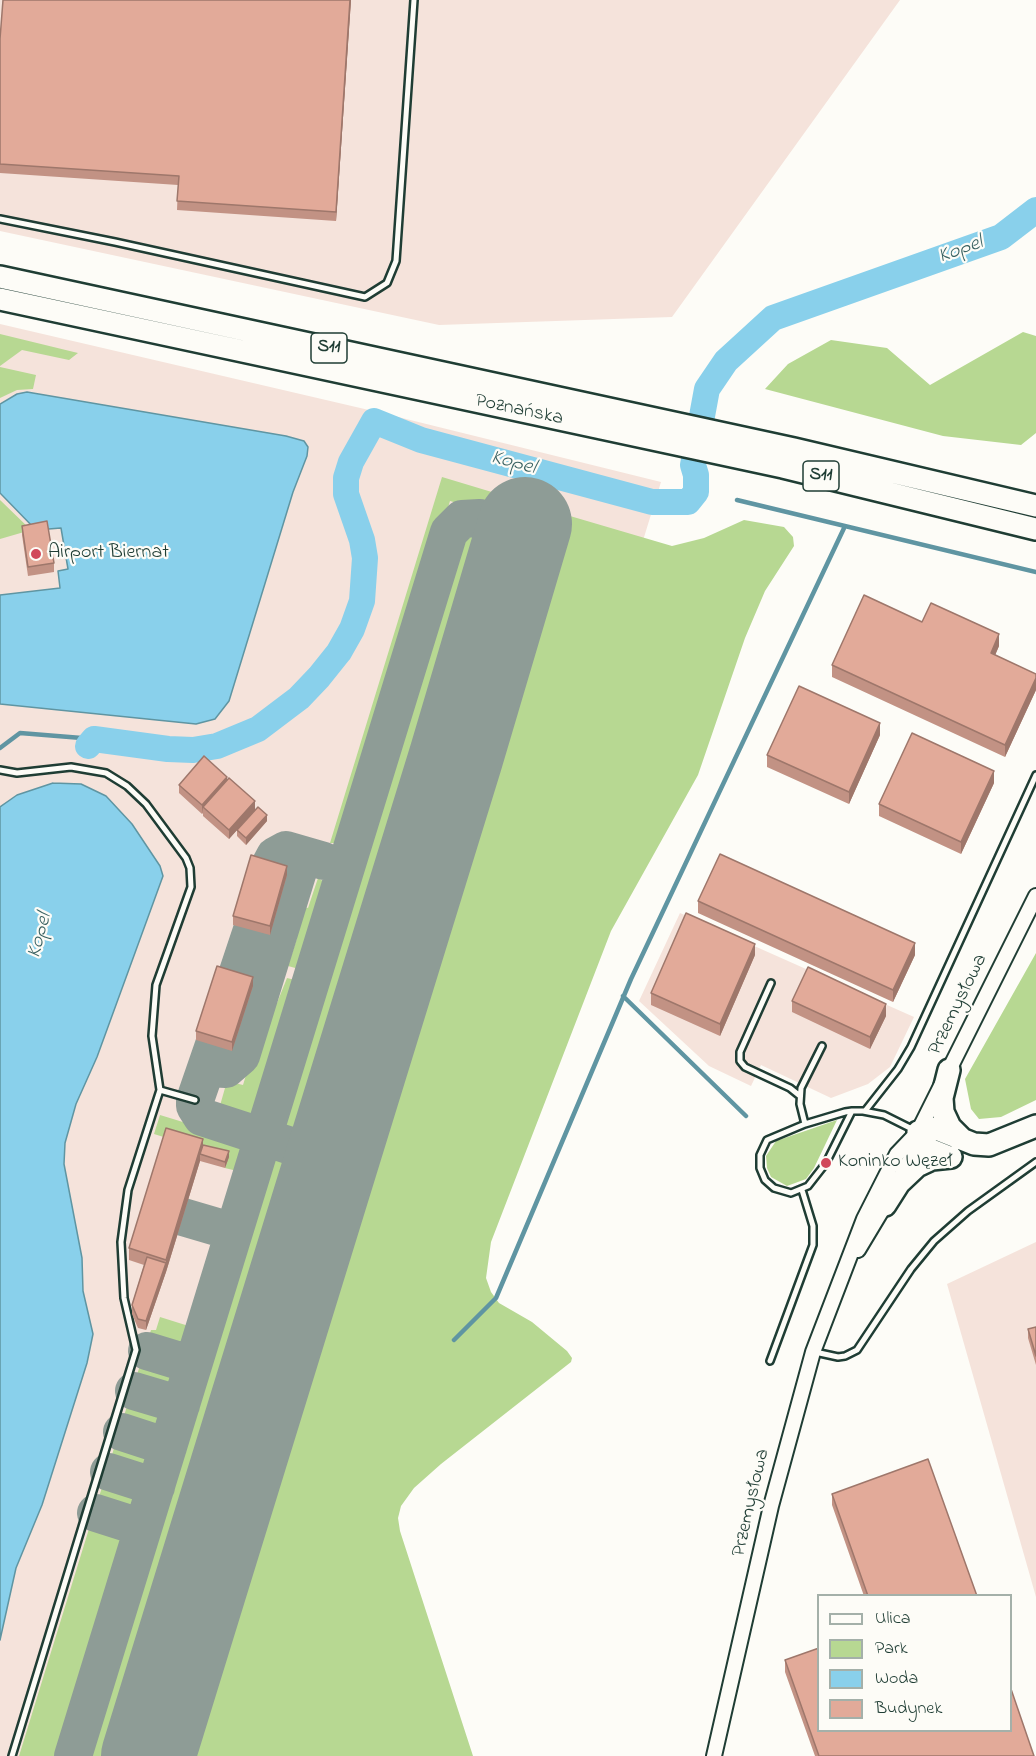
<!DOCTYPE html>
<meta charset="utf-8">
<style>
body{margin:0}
#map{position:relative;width:1036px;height:1756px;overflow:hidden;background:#fdfcf7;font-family:"Indie Flower",sans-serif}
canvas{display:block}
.legend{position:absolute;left:817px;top:1594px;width:195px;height:138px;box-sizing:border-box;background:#fdfcf7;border:2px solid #a4b0a9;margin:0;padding:8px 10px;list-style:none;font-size:18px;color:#1f3d34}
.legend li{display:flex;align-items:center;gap:12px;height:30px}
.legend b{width:30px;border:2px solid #a4b0a9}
</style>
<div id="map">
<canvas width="1036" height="1756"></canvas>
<ul class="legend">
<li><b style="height:8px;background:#fdfcf7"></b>Ulica</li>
<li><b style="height:16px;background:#b7d892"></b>Park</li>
<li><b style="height:16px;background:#89d0eb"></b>Woda</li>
<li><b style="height:16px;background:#e2aa99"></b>Budynek</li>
</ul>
</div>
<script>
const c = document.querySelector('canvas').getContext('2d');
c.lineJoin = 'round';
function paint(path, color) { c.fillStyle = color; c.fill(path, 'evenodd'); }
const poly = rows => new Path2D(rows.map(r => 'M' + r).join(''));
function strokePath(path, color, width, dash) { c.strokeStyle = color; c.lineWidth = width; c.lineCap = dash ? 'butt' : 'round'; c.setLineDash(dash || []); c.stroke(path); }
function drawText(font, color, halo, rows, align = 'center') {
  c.font = font + ' "Indie Flower",sans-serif'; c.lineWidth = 4.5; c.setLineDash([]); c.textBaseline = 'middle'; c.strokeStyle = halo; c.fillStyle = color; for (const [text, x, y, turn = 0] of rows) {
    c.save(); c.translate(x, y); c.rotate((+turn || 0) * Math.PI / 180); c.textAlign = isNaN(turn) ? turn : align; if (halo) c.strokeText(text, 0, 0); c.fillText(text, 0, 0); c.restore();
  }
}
paint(poly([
 [0,0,900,0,672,317,439,325,0,231],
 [0,324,386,414,661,482,269,1756,0,1756],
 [680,913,914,1017,890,1067,868,1084,831,1098,761,1065,751,1086,709,1066,639,1001],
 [1036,1242,1036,1597,947,1284]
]), '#f5e3db');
paint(poly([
 [1023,332,1036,336,1036,433,1021,445,943,436,765,389,788,364,831,340,887,348,930,385],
 [0,334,78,353,69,360,22,350,0,366],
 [0,367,36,375,33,389,17,390,0,398],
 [442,477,515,499,498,515,450,501,346,843,330,843],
 [0,500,31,530,0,539],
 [553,511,672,546,704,538,744,520,784,527,793,537,794,546,765,591,745,638,698,775,611,931,491,1242,486,1278,491,1292,499,1303,532,1322,567,1351,572,1358,571,1362,441,1464,414,1488,401,1506,398,1518,400,1531,473,1756,168,1756],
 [476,526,493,531,500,544,318,1136,306,1142,279,1134,275,1126,457,537],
 [308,873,314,876,304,907,308,908,318,878,332,887,307,966,299,969,288,966,297,938,289,935],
 [1036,953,1036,1100,1001,1117,979,1119,971,1109,965,1079],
 [287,978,295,980,300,987,259,1122,252,1125,223,1117,219,1109,227,1081,243,1085,268,1002,277,1003],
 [160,1115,235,1138,234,1143,238,1139,246,1142,250,1149,245,1167,237,1171,225,1168,228,1157,154,1134],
 [837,1120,814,1168,806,1179,787,1186,771,1177,767,1168,766,1156,776,1141],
 [275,1150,302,1159,308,1169,128,1756,82,1756,266,1155],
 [160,1317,195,1328,188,1352,183,1355,147,1343,151,1330,156,1330],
 [143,1356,179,1368,182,1373,176,1393,171,1396,134,1384],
 [130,1397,167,1408,169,1413,164,1433,159,1436,121,1425],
 [117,1438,154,1449,157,1454,152,1474,146,1477,109,1465],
 [105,1478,142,1490,145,1494,139,1515,134,1518,96,1506],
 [92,1519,130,1531,132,1537,65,1756,19,1756]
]), '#b7d892');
const water = poly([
 [27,392,286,436,304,441,308,447,307,456,293,492,229,701,215,719,196,724,0,704,0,595,60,588,58,571,68,569,61,528,36,530,0,493,0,404,17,394,27,392],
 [53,783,81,784,106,796,132,824,160,866,163,876,97,1057,76,1104,65,1143,64,1164,82,1258,83,1291,93,1334,87,1363,42,1505,16,1568,0,1640,0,807,17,795,53,783]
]);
paint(water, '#89d0eb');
strokePath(water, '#5f95a2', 1.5);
strokePath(poly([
 [737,500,1036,572],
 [0,748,20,733,94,739],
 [623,996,746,1116],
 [454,1340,496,1298,631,979,845,526]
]), '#5f95a2', 4.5);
strokePath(poly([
 [88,746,94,739,168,749,193,750,217,746,258,729,299,698,319,677,339,652,352,629,362,601,365,558,362,540,346,494,346,478,351,462,374,421,421,440,652,502,688,502,696,492,696,475,693,465,707,389,726,361,773,318,1001,237,1036,210]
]), '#89d0eb', 26);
strokePath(poly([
 [268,869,275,856,286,850,324,861],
 [235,981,252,930],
 [214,1045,195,1100,195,1106,202,1117,331,1159],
 [206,1068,226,1069,241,1056,303,855],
 [183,1217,234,1232],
 [147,1351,193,1365],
 [134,1391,181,1405],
 [122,1432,168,1447],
 [109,1472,156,1487],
 [96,1513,143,1528],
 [73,1756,449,532,462,519,480,518,509,528,516,538,516,552]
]), '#8e9c96', 38);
strokePath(poly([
 [148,1756,456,757,525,524]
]), '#8e9c96', 94);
const service = poly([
 [0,219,115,242,365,297,387,283,396,261,414,0],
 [0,770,17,773,71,767,106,773,127,786,146,804,186,858,190,868,191,887,156,985,152,1036,160,1090,195,1100],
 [771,983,740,1052,740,1061,745,1067,790,1088,800,1096],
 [852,1111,826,1163,808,1186,791,1193,774,1188,765,1180,760,1168,760,1155,767,1140,805,1124,845,1112,852,1111,863,1111,884,1115,914,1130],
 [865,1111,898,1069,911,1047,1036,775],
 [805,1124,800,1104,801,1088,822,1046],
 [815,1352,838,1357,845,1356,857,1350,911,1269,934,1241,968,1211,1036,1162],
 [770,1361,813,1245,813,1226,802,1190],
 [12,1756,136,1350,124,1298,121,1242,128,1190,160,1090]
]);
const tertiary = poly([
 [903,1172,914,1153,918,1132,1036,896],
 [858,1250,888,1200],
 [714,1756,771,1506,813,1352,864,1219,897,1154,918,1132]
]);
const motorway = poly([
 [0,277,794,449,1036,506],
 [0,299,783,467,1036,529],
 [949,1070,942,1098,943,1112,950,1127,961,1138],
 [949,1157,929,1149,918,1132,934,1128,974,1144,989,1145,1036,1126],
 [885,1205,899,1183,917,1166,932,1159,951,1157]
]);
strokePath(service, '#1f3d34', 10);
strokePath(tertiary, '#1f3d34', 18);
strokePath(motorway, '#1f3d34', 26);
strokePath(service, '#fdfcf7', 5);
strokePath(tertiary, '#fdfcf7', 14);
strokePath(motorway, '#fdfcf7', 21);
paint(poly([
 [351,0,336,221,177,210,178,185,0,173,0,39],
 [22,526,54,563,54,572,28,576,22,535],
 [922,622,999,646,995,655,1036,674,1036,690,1005,757,832,677,832,665],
 [880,735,849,804,767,767,767,755],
 [227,780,255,810,267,821,246,845,237,836,237,830,229,839,203,816,203,813,202,814,179,793,179,785],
 [994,783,961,854,879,816,879,804],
 [287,875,270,935,233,925,233,916],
 [698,901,915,955,893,1002,698,913],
 [755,955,720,1036,651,1005,651,993],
 [253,986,232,1051,196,1040,196,1031],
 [792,1001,886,1016,870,1049,792,1012],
 [203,1145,229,1157,225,1168,200,1161,166,1272,146,1330,138,1328,132,1314,132,1305,144,1265,129,1260,129,1248],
 [1036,1327,1036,1365,1028,1338,1028,1329],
 [832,1494,977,1596,864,1596,832,1505],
 [785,1660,1034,1756,815,1756,785,1672]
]), '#c29284');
paint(poly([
 [350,0,351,0,336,221,336,212],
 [999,634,999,646,991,665,991,653],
 [1036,678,1036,690,1005,757,1005,745],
 [880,723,880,735,849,804,849,792],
 [994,771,994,783,961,854,961,842],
 [227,777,227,786,203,807,202,814,202,805],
 [255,801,255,810,229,839,229,830],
 [267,815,267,821,246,845,246,838],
 [287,866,287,875,270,935,270,926],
 [915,943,915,955,893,1002,893,990],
 [755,944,755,955,720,1036,720,1024],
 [253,977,253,986,232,1051,232,1042],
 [886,1004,886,1016,870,1049,870,1037],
 [203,1139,203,1151,200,1154,200,1161,166,1272,146,1330,146,1321,166,1263,166,1260],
 [229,1151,229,1157,225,1168,225,1162]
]), '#9e776b');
const building = poly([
 [3,0,350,0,336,212,177,201,179,176,0,164,0,39,3,0],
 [47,521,54,563,28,567,22,526,47,521],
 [864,595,922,622,931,603,999,634,991,653,1036,674,1036,678,1005,745,832,665,864,595],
 [799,686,880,723,849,792,767,755,799,686],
 [912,733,994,771,961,842,879,804,912,733],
 [204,756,227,777,202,805,179,785,204,756],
 [229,778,255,801,229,830,203,807,229,778],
 [258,807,267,815,246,838,237,830,258,807],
 [720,854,915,943,893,990,698,901,720,854],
 [251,855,287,866,270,926,233,916,251,855],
 [686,913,755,944,720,1024,651,993,686,913],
 [217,966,253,977,232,1042,196,1031,217,966],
 [808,967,886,1004,870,1037,792,1001,808,967],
 [166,1128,203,1139,166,1260,129,1248,166,1128],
 [203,1145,229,1151,225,1162,200,1154,203,1145],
 [147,1257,166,1263,146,1321,138,1319,132,1305,147,1257],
 [1036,1327,1036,1356,1028,1329,1036,1327],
 [928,1459,977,1596,868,1596,832,1494,928,1459],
 [819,1648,819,1731,1011,1731,1011,1689,1034,1756,819,1756,785,1660,819,1648]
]);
paint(building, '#e2aa99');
strokePath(building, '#9e776b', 1.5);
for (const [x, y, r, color] of [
 [36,554,6,"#d1495b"],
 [826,1163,6,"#d1495b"]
]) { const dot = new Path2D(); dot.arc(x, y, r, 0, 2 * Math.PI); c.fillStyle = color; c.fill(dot); strokePath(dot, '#fdfcf7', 2); }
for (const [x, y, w] of [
 [329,348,36],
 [821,476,36]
]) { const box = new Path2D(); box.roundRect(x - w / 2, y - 15, w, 30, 4.5); c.fillStyle = '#fdfcf7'; c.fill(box); strokePath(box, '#1f3d34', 1.5); }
drawText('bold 18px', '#1f3d34', null, [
 ["S11",329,348],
 ["S11",821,476]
]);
drawText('20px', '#1f3d34', '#fdfcf7', [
 ["Poznańska",519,411,12],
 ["Przemysłowa",959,1005,-64],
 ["Przemysłowa",752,1503,-77]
]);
drawText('20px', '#1f3d34', '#fdfcf7', [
 ["Airport Biernat",48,554],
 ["Koninko Węzeł",838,1163]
], 'left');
drawText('italic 21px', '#3a6262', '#fdfcf7', [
 ["Kopel",961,251,-20],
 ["Kopel",513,464,15],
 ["Kopel",41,936,-75]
]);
</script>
